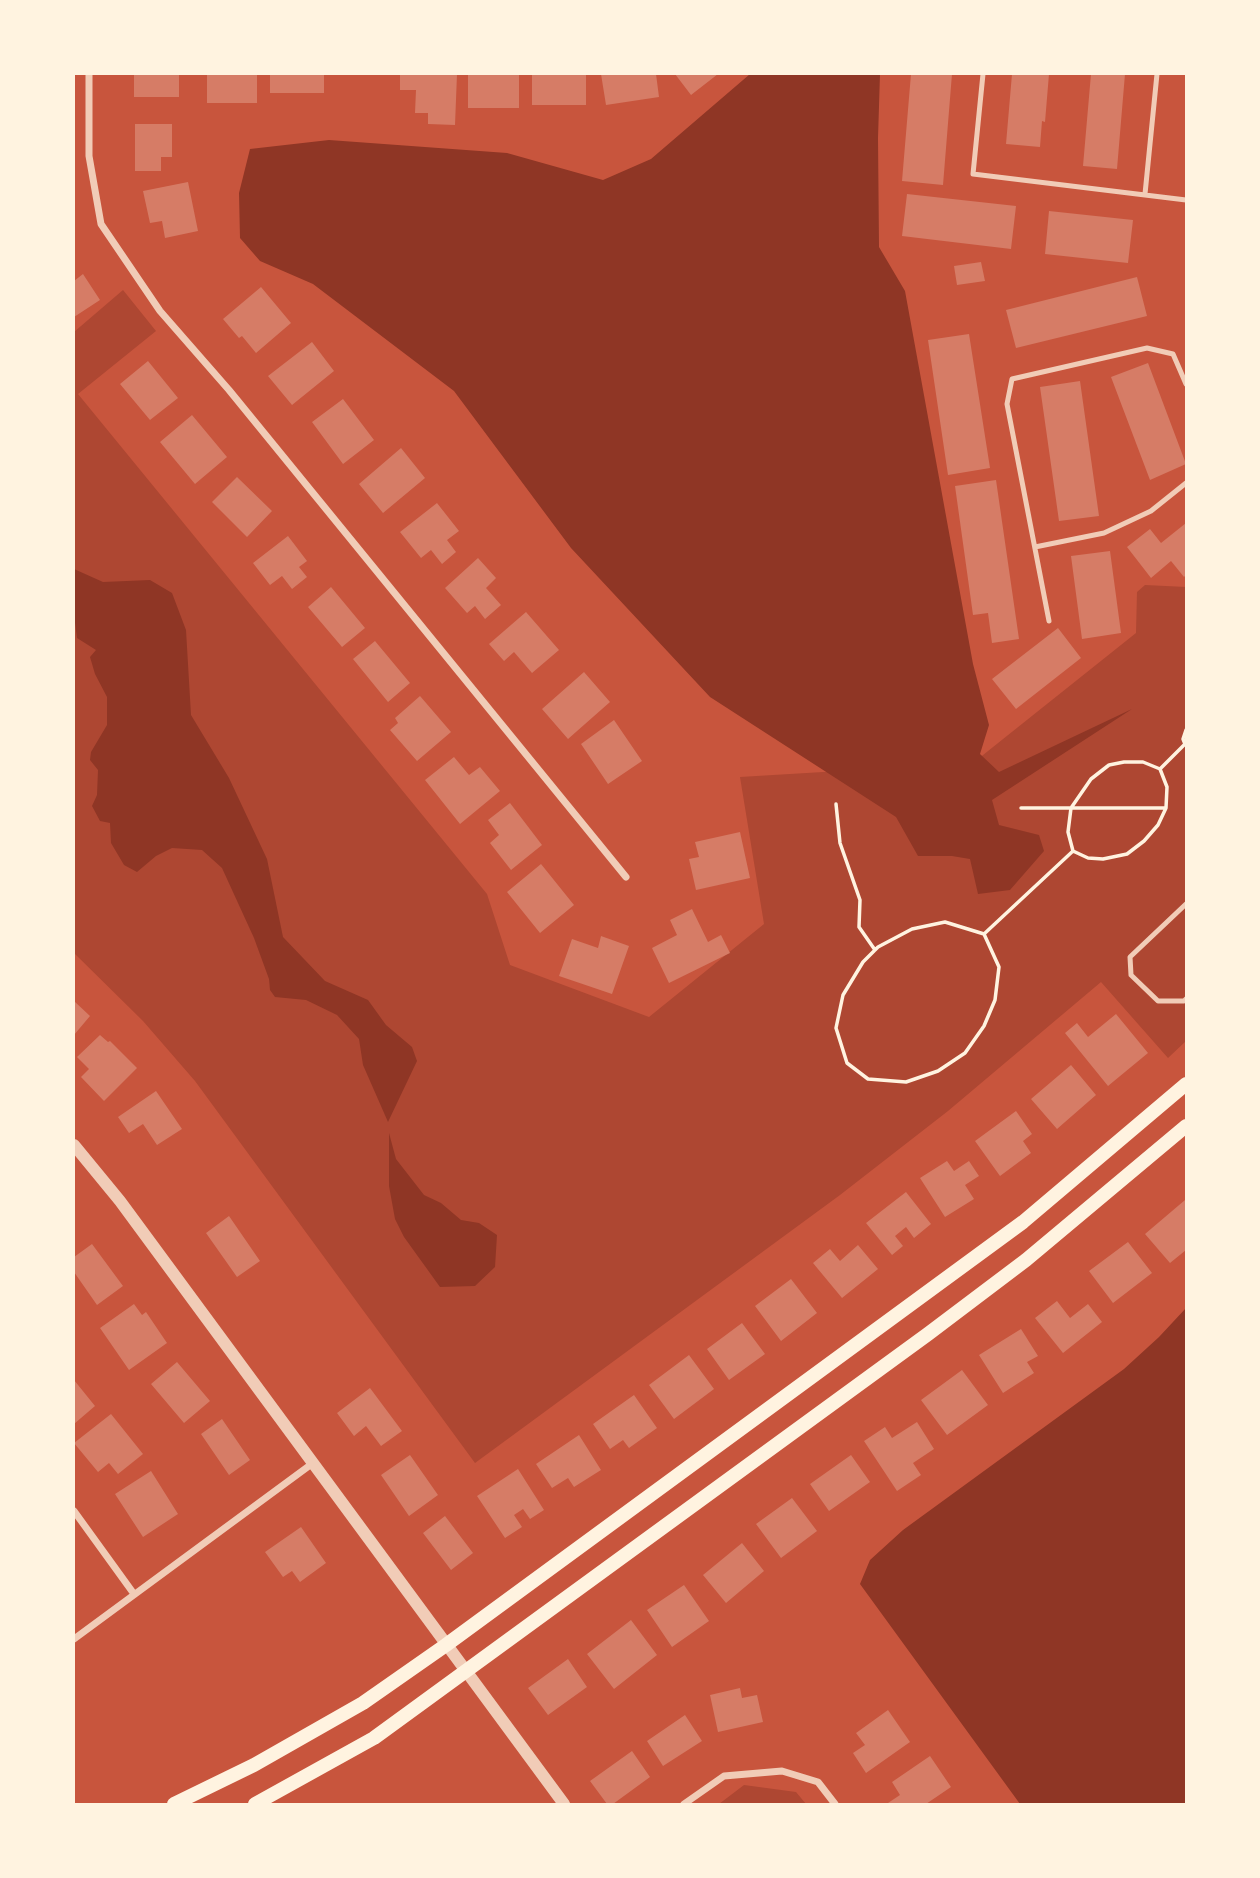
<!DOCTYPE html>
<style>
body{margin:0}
#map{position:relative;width:1260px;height:1878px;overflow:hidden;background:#c8553d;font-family:"Fira Sans",sans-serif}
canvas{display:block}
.frame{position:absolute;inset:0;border:75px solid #fff3e0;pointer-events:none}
</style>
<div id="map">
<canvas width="1260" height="1878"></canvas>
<div class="frame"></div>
</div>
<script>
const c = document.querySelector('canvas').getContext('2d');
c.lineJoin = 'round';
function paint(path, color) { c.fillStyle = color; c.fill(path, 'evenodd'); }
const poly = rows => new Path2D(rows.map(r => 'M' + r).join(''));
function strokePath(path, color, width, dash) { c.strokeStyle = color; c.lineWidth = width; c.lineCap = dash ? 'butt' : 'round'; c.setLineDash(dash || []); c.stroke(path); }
paint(poly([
 [123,290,156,331,78,394,487,894,510,965,649,1017,764,924,740,777,973,763,1136,633,1137,592,1145,585,1186,587,1186,1041,1168,1058,1101,982,948,1111,840,1195,475,1463,195,1081,143,1021,74,953,74,332],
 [744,1785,796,1792,806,1804,719,1804]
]), '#ae4732');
paint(poly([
 [750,74,880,74,878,138,879,247,905,291,973,664,989,725,980,754,999,772,1132,709,992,800,999,825,1039,835,1044,851,1010,890,978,894,970,859,952,856,918,856,896,817,710,697,571,548,454,391,313,284,260,261,240,238,239,193,250,149,329,140,507,153,603,180,651,159],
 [74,569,103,582,150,580,172,593,186,630,191,715,229,778,267,859,283,937,325,981,368,1000,386,1025,412,1047,417,1061,388,1122,363,1065,359,1039,337,1015,306,1000,275,997,270,990,269,979,254,938,222,868,202,850,172,848,156,856,137,872,124,865,111,843,110,823,100,821,92,806,97,795,98,770,90,760,91,752,107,725,107,697,95,674,90,657,96,650,77,638,74,615],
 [389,1133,396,1159,424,1195,441,1203,461,1220,479,1223,497,1235,495,1267,475,1286,440,1287,404,1237,395,1219,389,1186],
 [1186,1308,1186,1804,1020,1804,860,1584,870,1560,903,1530,1124,1369,1159,1337]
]), '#8f3625');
paint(poly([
 [134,74,179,74,179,97,134,97],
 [207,74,257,74,257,103,207,103],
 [270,74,324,74,324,93,270,93],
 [400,74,457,74,455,125,428,124,428,113,415,113,416,90,400,90],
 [468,74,519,74,519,108,468,108],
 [532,74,586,74,586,105,532,105],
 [601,74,656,74,659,97,606,105],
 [675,74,718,74,691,95],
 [911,74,952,74,943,185,902,181],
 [1012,74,1049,74,1045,122,1042,121,1040,147,1006,144],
 [1091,74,1125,74,1117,169,1083,166],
 [135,124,172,124,172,157,161,157,161,171,135,171],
 [188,182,198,231,165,238,162,221,150,223,143,191],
 [907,194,1016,206,1011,249,902,236],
 [1049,211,1133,220,1128,263,1045,254],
 [981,262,985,281,957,285,954,266],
 [83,274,100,300,74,317,74,281],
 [1137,277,1147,316,1016,348,1006,310],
 [261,287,291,323,256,353,242,336,239,338,223,319],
 [969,334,990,468,948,475,928,340],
 [312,342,334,371,292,405,268,376],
 [148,361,178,398,150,420,120,384],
 [1148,363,1186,464,1150,480,1111,377],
 [1080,381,1099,516,1059,521,1040,387],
 [343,399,374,440,343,464,312,422],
 [192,415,227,457,195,484,160,442],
 [401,448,425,478,383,513,359,484],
 [237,477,272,511,247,537,212,502],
 [996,480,1019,639,992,643,988,613,973,615,955,486],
 [437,503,459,531,447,540,456,552,442,564,431,550,421,558,400,532],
 [1186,523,1186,575,1184,577,1171,561,1151,578,1127,547,1150,529,1161,543],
 [288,536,307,561,299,567,307,577,292,589,282,576,270,585,253,563],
 [1110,551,1121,633,1082,639,1071,556],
 [478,558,496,578,486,588,501,605,485,619,475,606,467,613,445,588],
 [331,587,365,628,342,647,308,607],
 [526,612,559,650,532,673,514,652,504,661,489,644],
 [1058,628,1081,658,1016,709,992,679],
 [375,641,410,683,388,702,353,659],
 [584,672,610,702,568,739,542,709],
 [420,696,451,732,417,761,390,730,398,723,395,718],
 [614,720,642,761,608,784,581,744],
 [454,757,469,775,480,767,500,791,460,824,425,780],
 [510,803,542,845,511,870,490,843,499,835,488,820],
 [740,832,750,878,696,890,689,859,699,857,695,842],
 [541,864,574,905,540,933,507,892],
 [692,909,708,942,721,935,730,953,669,983,652,948,677,935,670,920],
 [601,936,629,946,612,994,559,976,572,939,598,948],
 [74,1001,90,1016,74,1035],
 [1116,1014,1148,1053,1108,1086,1065,1033,1077,1023,1088,1037],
 [100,1035,108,1042,110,1041,137,1068,104,1101,81,1077,89,1069,77,1057],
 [1071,1065,1096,1095,1057,1129,1031,1099],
 [156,1091,182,1129,157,1145,143,1124,129,1133,118,1117],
 [1016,1111,1032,1134,1023,1141,1031,1153,1000,1176,975,1141],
 [947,1161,954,1171,969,1161,979,1176,965,1185,974,1199,945,1217,920,1178],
 [906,1192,931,1224,914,1238,906,1227,895,1236,903,1246,892,1255,866,1223],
 [1185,1200,1186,1250,1170,1263,1145,1234],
 [229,1216,260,1261,237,1277,206,1233],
 [1128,1242,1152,1273,1113,1303,1089,1271],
 [92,1244,123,1286,97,1305,74,1272,74,1257],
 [858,1245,878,1269,842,1298,813,1263,830,1249,840,1261],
 [791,1279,817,1313,781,1341,755,1306],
 [1057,1301,1070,1318,1088,1304,1102,1322,1063,1353,1035,1318],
 [134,1304,142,1315,146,1312,167,1343,129,1370,100,1328],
 [742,1323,765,1354,729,1380,707,1349],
 [1021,1329,1038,1356,1027,1362,1034,1373,1003,1393,979,1355],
 [689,1355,714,1389,674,1419,649,1385],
 [177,1362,210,1401,184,1423,151,1384],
 [962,1370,988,1405,947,1435,921,1400],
 [74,1380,95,1406,74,1424],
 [370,1388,402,1431,381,1446,366,1426,354,1436,337,1413],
 [634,1395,657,1428,629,1448,623,1440,610,1449,593,1424],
 [111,1414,143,1454,118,1474,109,1463,98,1472,74,1443],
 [222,1419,250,1460,229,1475,201,1434],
 [917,1422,934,1449,913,1463,921,1475,897,1491,864,1441,885,1427,892,1438],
 [579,1435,601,1470,574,1487,568,1478,552,1488,536,1464],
 [410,1455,438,1495,409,1516,381,1475],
 [851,1455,870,1482,829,1511,810,1484],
 [518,1469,544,1510,530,1519,523,1509,514,1515,522,1527,505,1538,477,1496],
 [151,1471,178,1514,143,1537,115,1494],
 [792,1498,817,1531,781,1558,756,1524],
 [445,1516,473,1553,451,1570,423,1533],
 [301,1527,326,1563,300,1582,292,1571,283,1577,265,1552],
 [742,1543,764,1571,726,1603,703,1575],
 [684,1585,709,1621,672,1647,647,1610],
 [631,1620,657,1655,614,1689,587,1654],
 [568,1659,587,1687,548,1715,528,1688],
 [740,1688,742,1698,757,1695,763,1722,718,1732,710,1695],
 [888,1710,910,1742,866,1773,853,1753,865,1745,856,1733],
 [685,1715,702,1741,663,1766,647,1741],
 [632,1751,650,1777,613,1804,607,1804,590,1781],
 [930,1756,951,1787,926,1804,889,1804,888,1803,900,1795,892,1782]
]), '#d67c66');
strokePath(poly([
 [1185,744,1183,739,1186,730],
 [1124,762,1143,762,1160,769,1167,787,1166,808,1158,825,1144,841,1127,854,1103,859,1088,858,1073,851,1068,832,1071,808,1091,779,1109,765,1124,762],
 [1160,769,1185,744],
 [836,804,840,843,860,900,859,927,875,950],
 [1021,808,1166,808],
 [945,922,984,934,999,967,995,1000,984,1026,965,1053,938,1071,906,1082,868,1079,847,1063,836,1028,843,995,863,962,878,947,912,929,945,922],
 [984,934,1073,851]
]), '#fff3e0', 3.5);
strokePath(poly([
 [983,74,973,174,1186,200],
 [1145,194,1157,74],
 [1035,547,1104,533,1151,511,1186,483],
 [1049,621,1007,404,1012,379,1147,348,1173,354,1186,384],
 [1186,904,1130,957,1131,975,1158,1001,1184,1001,1186,999]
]), '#f1ccb7', 5);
strokePath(poly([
 [89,74,89,156,101,224,160,311,229,390,626,877],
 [74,1511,134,1594],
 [74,1639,313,1463],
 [684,1804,724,1776,782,1771,818,1782,835,1804]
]), '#f1ccb7', 7);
strokePath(poly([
 [74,1145,120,1201,564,1804]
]), '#f1ccb7', 12);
strokePath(poly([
 [174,1804,254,1765,363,1703,446,1645,1023,1222,1186,1084],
 [255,1804,374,1738,928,1334,1026,1260,1186,1126]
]), '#fff3e0', 14);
</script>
